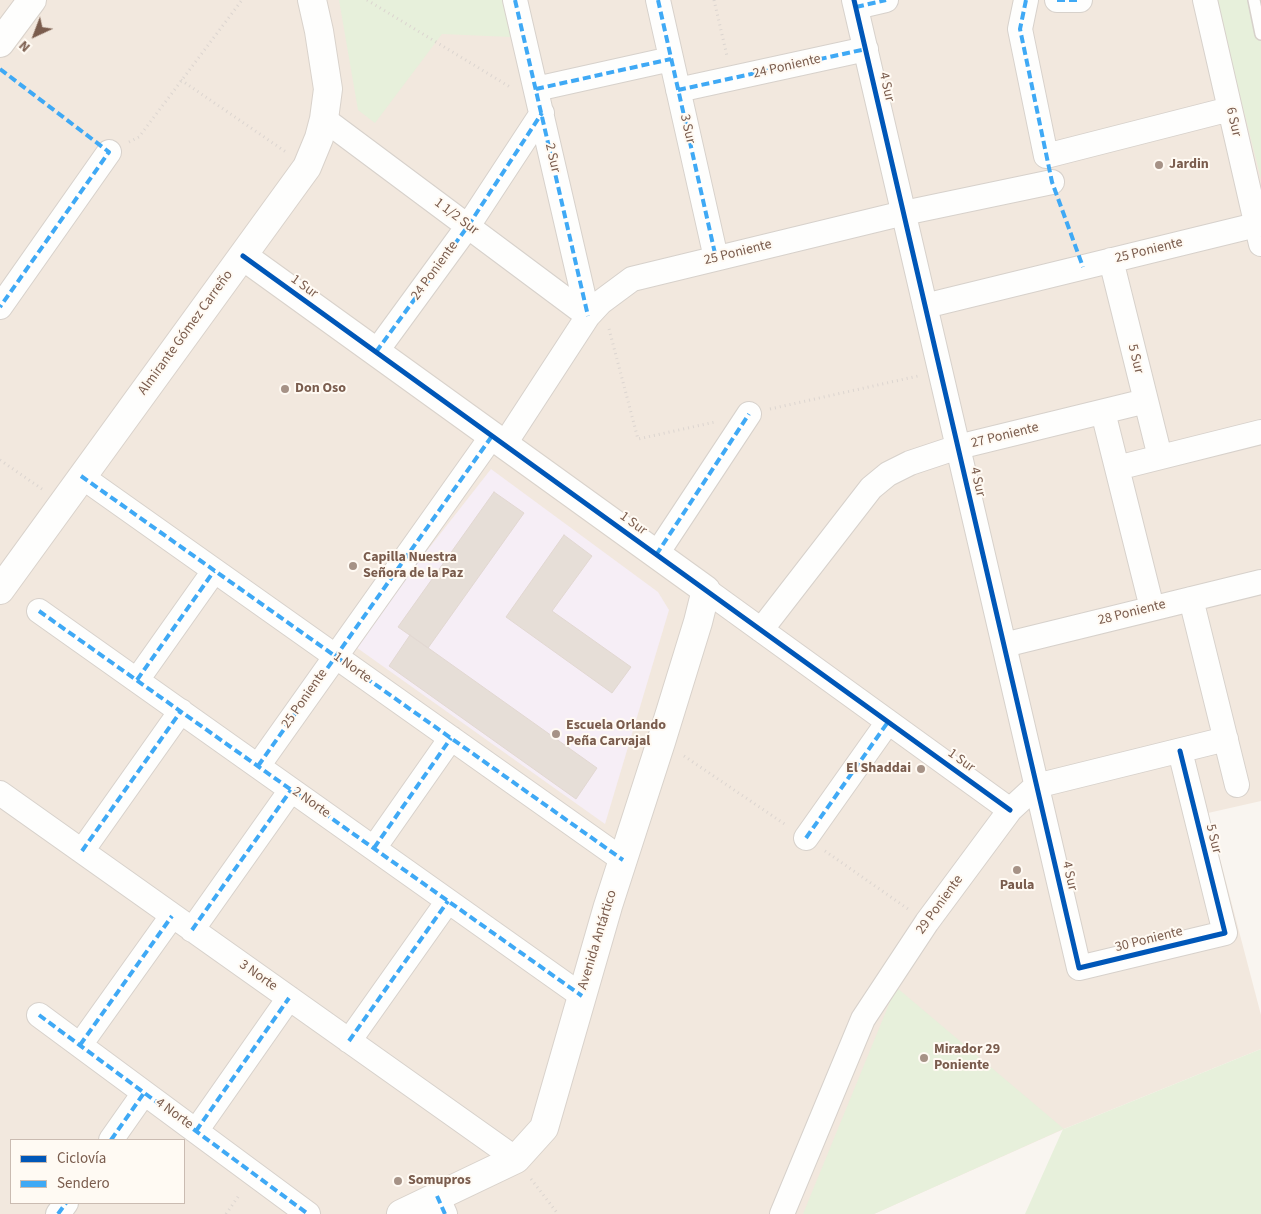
<!DOCTYPE html>
<meta charset="utf-8">
<style>
body{margin:0}
#map{position:relative;width:1261px;height:1214px;overflow:hidden;background:#f9f5f0;font-family:"Source Sans 3",sans-serif}
canvas{display:block}
.legend{position:absolute;left:10px;top:1139px;width:175px;height:65px;box-sizing:border-box;background:#fffaf3;border:1px solid #cabbb1;margin:0;padding:6px 9px;list-style:none;font-size:15px;color:#7a5c4d}
.legend li{display:flex;align-items:center;gap:10px;height:25px}
.legend b{width:25px;border:1px solid #cabbb1}
.north{position:absolute;left:10px;top:10px;width:50px;height:50px;-webkit-text-stroke:4px #fffaf3;paint-order:stroke;rotate:223deg;font-size:14px;font-weight:700;line-height:20px;text-align:center;color:#7a5c4d}
.north::after{content:'';display:block;margin:auto;width:18px;height:22px;background:#7a5c4d;clip-path:polygon(50% 0,100% 100%,50% 72%,0 100%)}
</style>
<div id="map">
<canvas width="1261" height="1214"></canvas>
<ul class="legend">
<li><b style="height:6px;background:#0057b8"></b>Ciclovía</li>
<li><b style="height:6px;background:#3fa9f5"></b>Sendero</li>
</ul>
<div class="north">N</div>
</div>
<script>
const c = document.querySelector('canvas').getContext('2d');
c.lineJoin = 'round';
function paint(path, color) { c.fillStyle = color; c.fill(path, 'evenodd'); }
const poly = rows => new Path2D(rows.map(r => 'M' + r).join(''));
function strokePath(path, color, width, dash) { c.strokeStyle = color; c.lineWidth = width; c.lineCap = dash ? 'butt' : 'round'; c.setLineDash(dash || []); c.stroke(path); }
function drawText(font, color, halo, rows, align = 'center') {
  c.font = font + ' "Source Sans 3",sans-serif'; c.lineWidth = 4; c.setLineDash([]); c.textBaseline = 'middle'; c.strokeStyle = halo; c.fillStyle = color; for (const [text, x, y, turn = 0] of rows) {
    c.save(); c.translate(x, y); c.rotate((+turn || 0) * Math.PI / 180); c.textAlign = isNaN(turn) ? turn : align; if (halo) c.strokeText(text, 0, 0); c.fillText(text, 0, 0); c.restore();
  }
}
paint(poly([
 [0,0,1261,0,1261,801,1208,813,1261,1015,1261,1049,1064,1129,874,1214,0,1214],
 [11,1140,184,1140,184,1203,11,1203]
]), '#f2e8de');
paint(poly([
 [491,469,658,592,669,610,605,824,353,645]
]), '#f6eef6');
paint(poly([
 [339,0,503,0,511,37,442,34,375,123,358,110],
 [1216,0,1261,0,1261,179],
 [896,987,1064,1129,1261,1049,1261,1214,1025,1214,1063,1129,874,1214,803,1214]
]), '#e7f0db');
const building = poly([
 [494,492,524,513,428,648,398,627,494,492],
 [564,535,592,556,552,611,631,667,612,693,506,617,564,535],
 [410,635,597,768,576,799,389,666,410,635]
]);
paint(building, '#e6ded7');
strokePath(building, '#e2d8d2', 1);
const lane = poly([
 [1254,0,1261,34]
]);
const street = poly([
 [515,0,588,316],
 [658,0,716,258],
 [854,0,1079,968,1225,933,1180,751],
 [1026,0,1020,29,1046,156,1230,109],
 [1057,0,1080,0],
 [1205,0,1261,244],
 [856,7,886,0],
 [536,89,671,59],
 [678,90,866,49],
 [324,119,588,316],
 [1111,260,1160,457],
 [925,306,1256,225],
 [0,307,109,152],
 [376,352,468,226,542,113],
 [1103,412,1152,608],
 [504,445,588,316,601,302,632,279,904,213,1052,182],
 [1117,468,1261,432],
 [81,476,623,860],
 [656,555,749,414],
 [706,590,1010,810],
 [1191,599,1237,785],
 [39,611,582,996],
 [761,630,871,488,888,474,910,463,958,447,1146,401],
 [1004,645,1261,582],
 [137,680,214,571],
 [258,766,492,436],
 [0,793,516,1159],
 [806,838,888,722],
 [374,848,451,738],
 [82,851,181,711],
 [192,930,291,790],
 [39,1015,308,1214],
 [349,1041,448,901],
 [80,1045,172,916],
 [196,1131,289,998],
 [111,1140,144,1093],
 [437,1196,445,1214],
 [58,1214,66,1203],
 [782,1214,863,1019,927,922,1010,810,1036,786,1226,739]
]);
const secondary = poly([
 [0,43,32,0],
 [243,256,706,590,698,622,661,742,608,906,544,1128,516,1159,401,1214],
 [0,590,307,167,319,138,324,119,328,89,319,31,312,0]
]);
strokePath(lane, '#d7d1cb', 14);
strokePath(street, '#d7d1cb', 26);
strokePath(secondary, '#d9d2cb', 30);
strokePath(poly([
 [367,0,510,87],
 [714,0,727,56],
 [181,80,286,152],
 [129,142,139,137,242,0],
 [609,329,638,439,715,422],
 [770,409,918,376],
 [0,460,42,489],
 [684,756,786,825],
 [825,851,908,909],
 [531,1179,558,1214],
 [226,1214,240,1194]
]), '#dcd5d0', 3, [1, 4]);
strokePath(lane, '#fefefd', 11);
strokePath(street, '#fefefd', 24);
strokePath(secondary, '#fefefd', 28);
strokePath(poly([
 [515,0,588,316],
 [658,0,716,258],
 [1026,0,1020,29,1052,182,1083,267],
 [1057,0,1080,0],
 [856,7,886,0],
 [0,69,109,152,0,307],
 [536,89,671,59],
 [678,90,866,49],
 [376,352,468,226,542,113],
 [81,476,623,860],
 [656,555,749,414],
 [39,611,582,996],
 [137,680,214,571],
 [258,766,492,436],
 [806,838,888,722,892,725],
 [374,848,451,738],
 [82,851,181,711],
 [192,930,291,790],
 [39,1015,308,1214],
 [349,1041,448,901],
 [80,1045,172,916],
 [196,1131,289,998],
 [111,1140,144,1093],
 [437,1196,445,1214],
 [58,1214,66,1203]
]), '#3fa9f5', 4, [8, 4]);
strokePath(poly([
 [854,0,1079,968,1225,933,1180,751],
 [243,256,1010,810]
]), '#0057b8', 5);
for (const [x, y, r, color] of [
 [1159,165,5,"#a69286"],
 [285,389,5,"#a69286"],
 [353,566,5,"#a69286"],
 [556,734,5,"#a69286"],
 [921,769,5,"#a69286"],
 [1017,870,5,"#a69286"],
 [924,1058,5,"#a69286"],
 [398,1181,5,"#a69286"]
]) { const dot = new Path2D(); dot.arc(x, y, r, 0, 2 * Math.PI); c.fillStyle = color; c.fill(dot); strokePath(dot, '#fffaf3', 2); }
drawText('14px', '#7a5c4d', '#fffaf3', [
 ["24 Poniente",787,67,-13],
 ["4 Sur",886,87,77],
 ["6 Sur",1233,122,77],
 ["3 Sur",687,129,77],
 ["2 Sur",552,158,77],
 ["1 1/2 Sur",456,217,37],
 ["25 Poniente",1149,251,-14],
 ["25 Poniente",738,253,-14],
 ["24 Poniente",435,271,-54],
 ["1 Sur",304,287,36],
 ["Almirante Gómez Carreño",186,333,-54],
 ["5 Sur",1135,359,76],
 ["27 Poniente",1005,436,-14],
 ["4 Sur",977,482,77],
 ["1 Sur",633,524,36],
 ["28 Poniente",1132,613,-14],
 ["1 Norte",352,668,35],
 ["25 Poniente",305,699,-55],
 ["1 Sur",961,761,36],
 ["2 Norte",311,803,35],
 ["5 Sur",1213,839,76],
 ["4 Sur",1069,876,77],
 ["29 Poniente",940,905,-54],
 ["Avenida Antártico",598,940,-73],
 ["30 Poniente",1149,940,-14],
 ["3 Norte",258,976,35],
 ["4 Norte",174,1114,36]
]);
drawText('bold 14px', '#7a5c4d', '#fffaf3', [
 ["Jardin",1169,165],
 ["Don Oso",295,389],
 ["Capilla Nuestra",363,558],
 ["Señora de la Paz",363,574],
 ["Escuela Orlando",566,726],
 ["Peña Carvajal",566,742],
 ["El Shaddai",911,769,"right"],
 ["Paula",1017,886,"center"],
 ["Mirador 29",934,1050],
 ["Poniente",934,1066],
 ["Somupros",408,1181]
], 'left');
</script>
